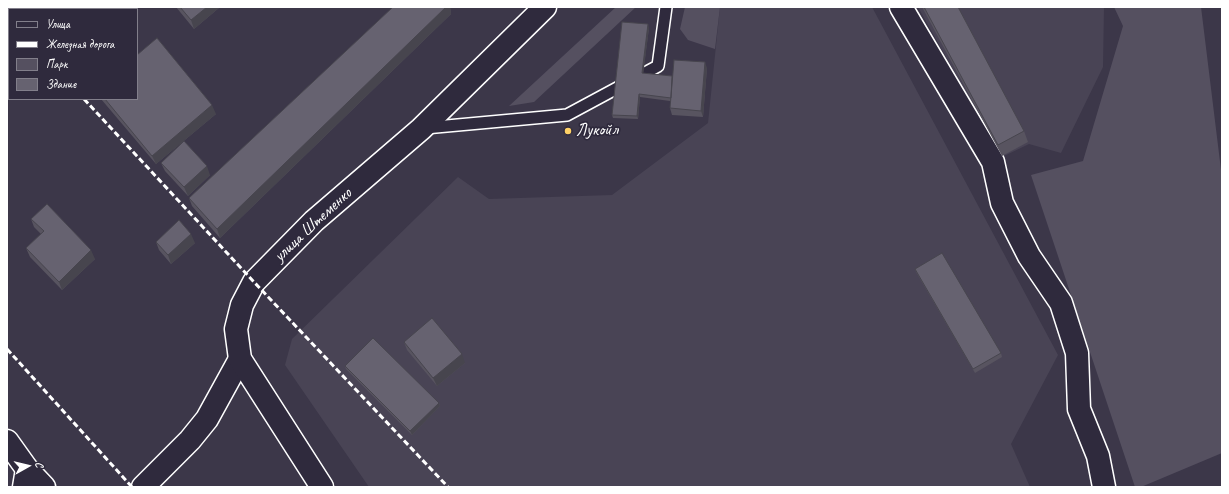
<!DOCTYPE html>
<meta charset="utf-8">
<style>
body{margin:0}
#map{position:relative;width:1229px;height:494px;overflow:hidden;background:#3c3749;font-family:Caveat,sans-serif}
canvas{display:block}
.frame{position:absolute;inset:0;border:8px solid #fff;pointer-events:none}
.legend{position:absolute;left:8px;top:8px;width:130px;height:92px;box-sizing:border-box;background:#2f2a3d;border:1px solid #827f8b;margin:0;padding:5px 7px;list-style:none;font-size:12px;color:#fff}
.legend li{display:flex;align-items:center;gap:8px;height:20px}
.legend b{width:20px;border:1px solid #827f8b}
.north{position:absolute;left:8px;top:446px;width:40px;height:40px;-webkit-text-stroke:3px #2f2a3d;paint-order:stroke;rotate:82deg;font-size:11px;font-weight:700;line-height:16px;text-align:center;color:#fff}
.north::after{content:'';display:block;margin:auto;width:14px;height:18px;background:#fff;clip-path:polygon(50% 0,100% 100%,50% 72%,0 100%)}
</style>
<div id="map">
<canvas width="1229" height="494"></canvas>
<div class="frame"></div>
<ul class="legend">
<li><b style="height:5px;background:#2f2a3d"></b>Улица</li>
<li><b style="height:5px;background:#fff"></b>Железная дорога</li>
<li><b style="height:11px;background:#555060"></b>Парк</li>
<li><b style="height:11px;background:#666270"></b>Здание</li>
</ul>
<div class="north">С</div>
</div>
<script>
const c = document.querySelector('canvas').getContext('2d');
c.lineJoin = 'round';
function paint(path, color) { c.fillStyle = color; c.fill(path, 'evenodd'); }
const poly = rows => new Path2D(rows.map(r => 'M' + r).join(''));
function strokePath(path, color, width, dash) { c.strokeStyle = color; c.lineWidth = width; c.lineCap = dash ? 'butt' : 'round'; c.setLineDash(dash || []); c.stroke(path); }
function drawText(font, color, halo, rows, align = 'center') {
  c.font = font + ' Caveat,sans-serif'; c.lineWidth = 3.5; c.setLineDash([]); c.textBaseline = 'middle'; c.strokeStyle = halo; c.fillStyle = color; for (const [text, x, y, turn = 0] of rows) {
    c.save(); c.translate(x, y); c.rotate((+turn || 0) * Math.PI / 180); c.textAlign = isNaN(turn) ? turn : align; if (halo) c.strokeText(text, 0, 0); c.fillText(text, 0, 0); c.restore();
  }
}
paint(poly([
 [720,7,872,7,1058,355,1011,444,1030,487,369,487,285,365,292,339,458,177,489,199,612,195,708,123],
 [918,7,1104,7,1103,67,1061,153,1029,144,1002,157]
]), '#494455');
paint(poly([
 [616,7,636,7,534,102,509,106],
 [685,7,720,7,715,49,688,40,680,29],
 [1114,7,1201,7,1222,178,1222,453,1141,487,1135,487,1031,175,1083,161,1123,26]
]), '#555060');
const service = poly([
 [425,128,567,115,658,66,666,7]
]);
const minor = poly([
 [901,7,993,162,1002,203,1029,256,1061,303,1077,353,1079,409,1098,456,1104,487],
 [24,487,27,469]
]);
const secondary = poly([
 [7,441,27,469,44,487],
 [143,487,190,440,207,419,240,359]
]);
const primary = poly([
 [322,487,240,359,236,329,242,305,254,282,314,221,421,129,545,7]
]);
strokePath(service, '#fff', 14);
strokePath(minor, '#fff', 25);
strokePath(secondary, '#fff', 25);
strokePath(primary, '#fff', 25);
strokePath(service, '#2f2a3d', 11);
strokePath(minor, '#2f2a3d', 22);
strokePath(secondary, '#2f2a3d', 22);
strokePath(primary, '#2f2a3d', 22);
strokePath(poly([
 [7,16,9,18],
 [7,41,9,43],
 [84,99,254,282,448,487],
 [7,349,132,487]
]), '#fff', 3, [6, 3]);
paint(poly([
 [176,7,220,7,194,29],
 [393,7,450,7,451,14,220,238,192,206,189,198],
 [922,7,958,7,1024,131,1028,142,1002,156],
 [649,28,643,73,672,76,707,68,703,117,672,115,670,108,670,101,640,97,638,119,613,118,612,115],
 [101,99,137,99,216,114,156,164],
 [161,163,210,175,188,196,165,171],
 [31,219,95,259,62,290,30,257,26,248,41,234,34,227],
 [156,242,195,243,171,264,159,250],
 [915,269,1001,353,1002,357,975,373,916,272],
 [404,342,465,363,437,386,407,350],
 [345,366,439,403,440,406,412,435,346,369]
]), '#585460');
paint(poly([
 [207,7,220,7,194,29,191,20],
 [446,7,450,7,451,14,220,238,217,229],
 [648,24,649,28,643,76,642,73],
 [705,62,707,68,703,117,701,111],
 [639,94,640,97,638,119,637,116],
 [212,105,216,114,156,164,152,156],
 [207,166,210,175,188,196,184,187],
 [191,234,195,243,171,264,168,255],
 [91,250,95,259,62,290,59,282],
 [462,354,465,363,437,386,433,378],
 [439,403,440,406,412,435,410,431]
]), '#47454e');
const building = poly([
 [83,7,84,7,86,9,81,9,83,7],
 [180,7,207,7,191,20,180,7],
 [393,7,446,7,217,229,189,198,393,7],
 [924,7,958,7,1024,131,998,145,924,7],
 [622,22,648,24,642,73,672,76,671,98,639,94,637,116,612,115,622,22],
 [157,38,212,105,152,156,105,99,137,99,137,55,157,38],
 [674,60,705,62,701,111,670,108,674,60],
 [184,141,207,166,184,187,161,163,184,141],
 [47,204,91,250,59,282,26,248,44,231,31,219,47,204],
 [179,220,191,234,168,255,156,242,179,220],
 [942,253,1001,353,973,369,915,269,942,253],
 [432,318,462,354,433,378,404,342,432,318],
 [373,338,439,403,410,431,345,366,373,338]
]);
paint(building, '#666270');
strokePath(building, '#47454e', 1);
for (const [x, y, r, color] of [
 [568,131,4,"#ffd166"]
]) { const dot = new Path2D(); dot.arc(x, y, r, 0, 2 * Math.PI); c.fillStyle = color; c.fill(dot); strokePath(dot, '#2f2a3d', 1.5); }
drawText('17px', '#fff', '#2f2a3d', [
 ["Лукойл",576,131]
], 'left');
drawText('17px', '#fff', '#2f2a3d', [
 ["улица Штеменко",313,225,-43]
]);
</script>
